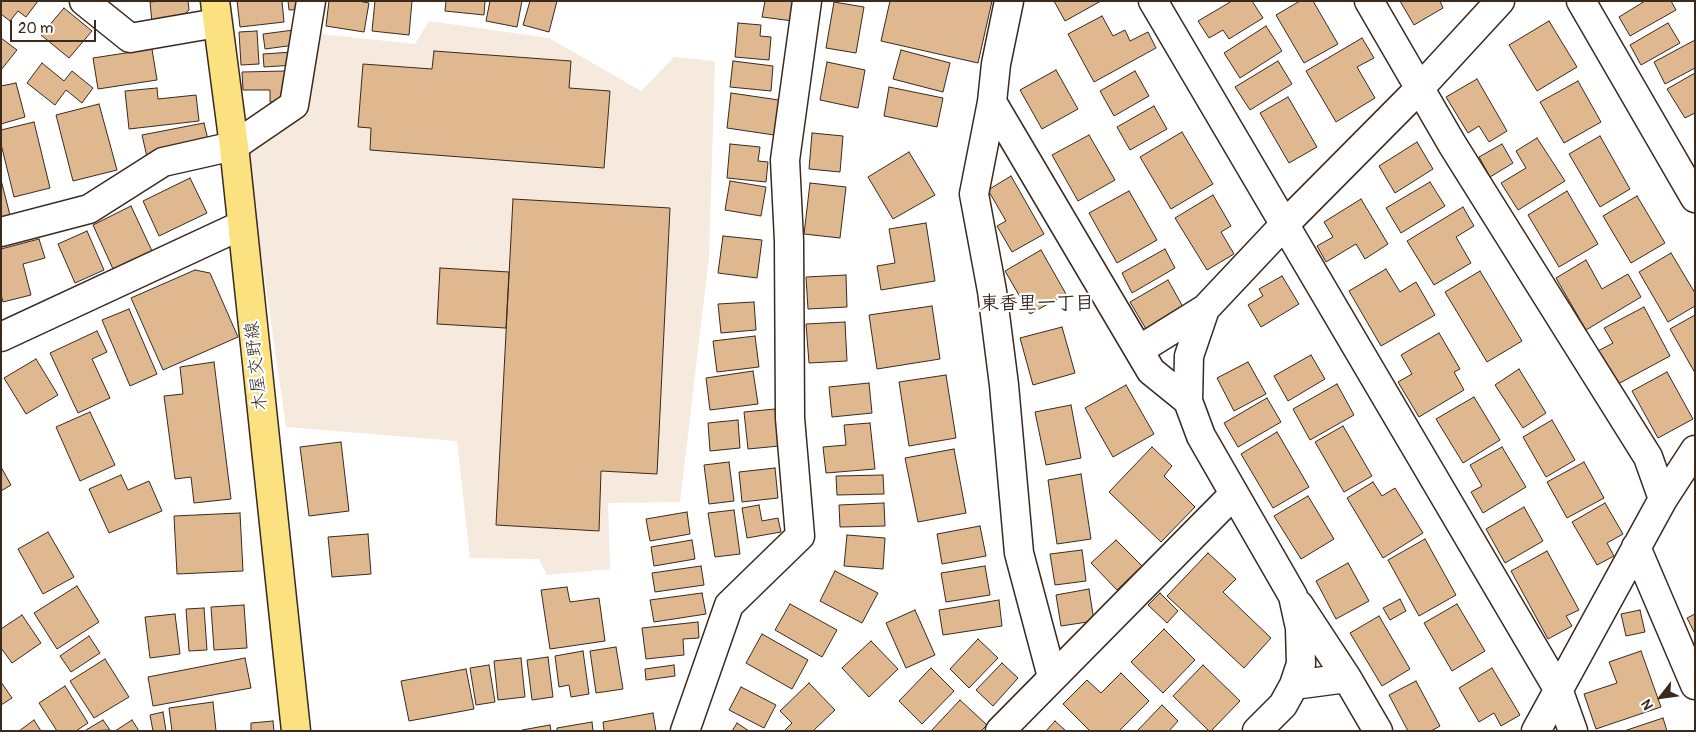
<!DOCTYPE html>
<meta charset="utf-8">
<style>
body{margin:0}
#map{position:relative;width:1696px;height:732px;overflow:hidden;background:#fff;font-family:Pangolin,sans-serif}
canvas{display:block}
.frame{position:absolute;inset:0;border:2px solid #3b2a1e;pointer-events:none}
.north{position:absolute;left:1636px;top:672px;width:50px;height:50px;-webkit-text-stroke:4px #fff;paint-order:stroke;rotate:240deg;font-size:14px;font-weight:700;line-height:20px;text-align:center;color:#3b2a1e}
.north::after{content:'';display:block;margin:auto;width:18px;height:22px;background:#3b2a1e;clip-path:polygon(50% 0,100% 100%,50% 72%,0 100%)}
.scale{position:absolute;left:10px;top:20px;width:86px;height:22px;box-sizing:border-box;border:2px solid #3b2a1e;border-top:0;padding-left:6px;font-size:15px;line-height:18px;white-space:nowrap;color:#3b2a1e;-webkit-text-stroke:4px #fff;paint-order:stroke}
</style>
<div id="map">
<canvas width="1696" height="732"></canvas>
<div class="frame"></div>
<div class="north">N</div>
<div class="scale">20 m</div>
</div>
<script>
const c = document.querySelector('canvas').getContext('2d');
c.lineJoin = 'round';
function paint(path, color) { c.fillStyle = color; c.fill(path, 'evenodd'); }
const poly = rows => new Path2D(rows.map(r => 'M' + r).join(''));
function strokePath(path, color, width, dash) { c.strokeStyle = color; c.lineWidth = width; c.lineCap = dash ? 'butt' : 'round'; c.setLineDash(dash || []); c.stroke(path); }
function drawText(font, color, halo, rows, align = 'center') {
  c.font = font + ' Pangolin,"Klee One",sans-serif'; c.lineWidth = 4.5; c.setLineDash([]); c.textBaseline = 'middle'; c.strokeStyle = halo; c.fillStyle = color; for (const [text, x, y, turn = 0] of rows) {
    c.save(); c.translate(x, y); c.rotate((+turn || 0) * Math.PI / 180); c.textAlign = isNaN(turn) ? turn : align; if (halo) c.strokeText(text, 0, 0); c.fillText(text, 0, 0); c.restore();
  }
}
paint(poly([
 [429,21,549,38,641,91,674,57,715,61,709,257,680,502,608,503,610,569,547,575,539,559,470,558,457,441,286,427,247,156,301,117,321,34,415,44]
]), '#f5eadd');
const building = poly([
 [1,1,38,1,26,17,18,11,10,21,1,14,1,1],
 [161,1,188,1,189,10,176,22,152,23,150,2,161,1],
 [237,1,282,1,284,22,240,27,237,1],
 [288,1,303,1,304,9,289,10,288,1],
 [329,1,358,1,369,3,364,32,326,26,329,1],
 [375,1,412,1,409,35,372,31,375,1],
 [446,1,485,1,484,15,445,11,446,1],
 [490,1,522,1,517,27,486,21,490,1],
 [530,1,557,1,549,32,523,25,530,1],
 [765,1,796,1,793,21,762,17,765,1],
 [890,1,992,1,978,63,881,41,890,1],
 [1054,1,1101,1,1065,21,1054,1],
 [1232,1,1252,1,1263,18,1229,39,1223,30,1209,38,1198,21,1232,1],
 [1300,1,1313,1,1338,44,1304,63,1276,15,1300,1],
 [1400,1,1440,1,1443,8,1414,25,1400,1],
 [1645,1,1671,1,1676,10,1630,36,1619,17,1645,1],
 [834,2,864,7,856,53,826,48,834,2],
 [64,8,92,31,69,58,41,35,64,8],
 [1102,16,1113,36,1125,30,1130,41,1148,32,1156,48,1094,82,1068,34,1102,16],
 [1549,21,1577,67,1537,91,1509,45,1549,21],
 [738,23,761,25,760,36,771,37,769,60,735,57,738,23],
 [1668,23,1680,43,1641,65,1630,45,1668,23],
 [1266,26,1282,51,1240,78,1224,53,1266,26],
 [294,30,295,45,265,49,263,34,294,30],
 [257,31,259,64,241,65,239,32,257,31],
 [1,38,17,50,1,70,1,38],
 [1362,38,1374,58,1357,67,1375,98,1336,122,1306,71,1362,38],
 [1695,40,1695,68,1665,84,1654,62,1695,40],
 [152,49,157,80,98,89,93,58,152,49],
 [901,50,950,63,943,92,893,79,901,50],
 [434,51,571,61,569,88,610,91,604,168,370,150,371,128,358,127,363,64,432,69,434,51],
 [293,52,294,65,264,67,263,54,293,52],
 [733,61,773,66,771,91,730,87,733,61],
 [1278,61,1292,84,1250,110,1235,87,1278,61],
 [827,62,865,70,858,108,820,100,827,62],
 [42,63,64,81,72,71,93,88,82,103,66,90,55,105,27,83,42,63],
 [1056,70,1078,109,1042,129,1020,90,1056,70],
 [285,71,286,101,270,102,270,90,243,90,242,72,285,71],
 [1135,71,1149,96,1114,116,1100,91,1135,71],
 [1695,73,1695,113,1685,118,1667,89,1695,73],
 [1477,79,1507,131,1489,142,1479,126,1468,133,1446,97,1477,79],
 [1578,81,1601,122,1564,143,1540,102,1578,81],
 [16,83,25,117,1,124,1,86,16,83],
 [889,87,943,98,937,127,884,116,889,87],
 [157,88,158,99,196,95,199,121,129,129,125,91,157,88],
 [731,93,779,100,774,135,727,128,731,93],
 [1288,97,1317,147,1289,163,1260,113,1288,97],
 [99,104,117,170,73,181,56,115,99,104],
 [1154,106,1167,129,1130,150,1117,127,1154,106],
 [34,122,50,188,14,197,1,144,1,130,34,122],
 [204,123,209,144,147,157,142,135,204,123],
 [1182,132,1213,184,1171,209,1140,157,1182,132],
 [812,133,843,136,840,172,809,169,812,133],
 [1089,135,1115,180,1078,201,1052,155,1089,135],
 [1600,136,1630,189,1600,207,1569,154,1600,136],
 [1537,138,1565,181,1518,210,1501,183,1526,168,1516,151,1537,138],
 [1417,142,1433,169,1395,193,1379,166,1417,142],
 [730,144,760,147,758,161,768,162,766,182,727,178,730,144],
 [1502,144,1513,163,1490,177,1479,157,1502,144],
 [909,152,935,195,893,219,868,177,909,152],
 [1011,176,1044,234,1012,252,997,226,1006,221,988,190,1011,176],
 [190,178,207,213,159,236,143,201,190,178],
 [1,180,12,223,1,226,1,180],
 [730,181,766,187,761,216,725,210,730,181],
 [1430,182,1445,206,1401,233,1386,208,1430,182],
 [810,183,846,187,840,238,804,234,810,183],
 [1129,191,1157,240,1117,263,1089,213,1129,191],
 [1567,191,1598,244,1559,267,1528,215,1567,191],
 [1213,195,1231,226,1221,232,1234,254,1207,270,1175,218,1213,195],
 [1637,196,1665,243,1631,263,1603,216,1637,196],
 [513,199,670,208,657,474,601,471,599,531,496,525,513,199],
 [1361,199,1388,244,1365,259,1356,244,1326,262,1317,246,1333,237,1324,222,1361,199],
 [131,206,152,251,113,269,93,225,131,206],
 [1463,207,1474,226,1456,237,1471,263,1434,285,1407,241,1463,207],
 [926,223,935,281,881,290,877,266,895,263,889,229,926,223],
 [87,231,104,270,75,283,58,244,87,231],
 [723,236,762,240,757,278,718,273,723,236],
 [39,239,45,258,23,264,31,295,3,302,1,295,1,249,39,239],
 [1165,249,1175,268,1132,293,1122,273,1165,249],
 [1041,250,1066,294,1030,314,1005,271,1041,250],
 [1671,253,1695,293,1695,306,1668,322,1639,272,1671,253],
 [1586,260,1602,289,1628,274,1641,297,1586,330,1556,278,1586,260],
 [440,268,509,272,506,328,437,324,440,268],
 [1386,269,1400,292,1416,282,1435,315,1381,346,1349,291,1386,269],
 [195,270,210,273,238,337,163,370,131,298,195,270],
 [1480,271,1522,341,1487,362,1445,292,1480,271],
 [846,275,847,307,808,309,806,277,846,275],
 [1282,276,1299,304,1261,327,1248,305,1263,296,1259,289,1282,276],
 [1168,280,1183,307,1146,329,1130,302,1168,280],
 [754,302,756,330,721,333,718,304,754,302],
 [932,306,940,359,877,369,869,315,932,306],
 [1644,307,1670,356,1616,385,1598,351,1613,343,1604,328,1644,307],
 [129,309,157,374,130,386,102,320,129,309],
 [1695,315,1695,373,1670,329,1695,315],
 [845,322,847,361,809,363,806,324,845,322],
 [1062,327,1075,373,1033,385,1020,338,1062,327],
 [97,331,107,352,92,359,110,398,78,413,50,353,97,331],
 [1439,333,1460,369,1454,372,1464,390,1419,417,1398,382,1412,374,1401,355,1439,333],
 [755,336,759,367,717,372,713,341,755,336],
 [1311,355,1325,379,1288,401,1274,376,1311,355],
 [36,359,58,395,26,414,4,378,36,359],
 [214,362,231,499,194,503,191,477,175,479,164,396,183,394,180,367,214,362],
 [1248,362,1266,394,1234,411,1217,378,1248,362],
 [1519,369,1546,413,1523,428,1495,385,1519,369],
 [753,371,758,404,710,410,706,378,753,371],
 [1667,372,1693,419,1658,438,1632,391,1667,372],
 [946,375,956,438,909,446,899,382,946,375],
 [869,383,872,413,832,417,829,387,869,383],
 [1337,384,1354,415,1310,440,1293,409,1337,384],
 [1126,385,1154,434,1113,457,1085,408,1126,385],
 [1474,397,1500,440,1463,463,1436,419,1474,397],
 [1267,398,1281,422,1238,447,1224,423,1267,398],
 [1071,405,1081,458,1046,465,1035,412,1071,405],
 [775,409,779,446,748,449,744,412,775,409],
 [90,412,115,465,80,481,56,427,90,412],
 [738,420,740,448,710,451,708,423,738,420],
 [1552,420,1575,460,1546,477,1523,437,1552,420],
 [870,423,875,469,826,473,823,447,846,445,844,425,870,423],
 [1343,426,1372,476,1344,492,1315,442,1343,426],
 [1277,432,1309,487,1273,508,1241,454,1277,432],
 [341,442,349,511,309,516,300,447,341,442],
 [1152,447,1172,466,1164,476,1195,507,1161,542,1109,492,1152,447],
 [1502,447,1526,487,1483,513,1471,492,1482,486,1470,465,1502,447],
 [954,449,966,513,918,522,905,458,954,449],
 [729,462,734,501,709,504,704,465,729,462],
 [1584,462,1604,498,1567,518,1547,482,1584,462],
 [1,467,11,485,1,491,1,467],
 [775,468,778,498,742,502,739,472,775,468],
 [1081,474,1091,539,1057,544,1048,480,1081,474],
 [121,475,128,490,149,481,162,511,109,533,89,489,121,475],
 [883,475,884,494,837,495,836,476,883,475],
 [1373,482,1382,496,1395,488,1423,533,1383,558,1347,498,1373,482],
 [1308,496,1334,539,1301,559,1274,516,1308,496],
 [884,503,885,526,840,527,839,505,884,503],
 [1605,503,1623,534,1607,543,1614,556,1597,565,1572,522,1605,503],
 [759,505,762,521,778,518,781,532,747,538,742,508,759,505],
 [1524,507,1543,541,1505,563,1486,529,1524,507],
 [734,510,740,554,715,557,708,513,734,510],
 [687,512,690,534,650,541,646,519,687,512],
 [240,513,243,571,177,574,174,516,240,513],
 [980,526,986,556,942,564,937,534,980,526],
 [48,532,74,577,43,594,18,549,48,532],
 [368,534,371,574,332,577,328,537,368,534],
 [847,535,885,538,883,569,844,566,847,535],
 [1425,539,1456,595,1419,616,1388,560,1425,539],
 [692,540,695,559,654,566,651,547,692,540],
 [1116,540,1142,566,1117,590,1091,563,1116,540],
 [1082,550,1086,581,1055,585,1050,554,1082,550],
 [1547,551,1579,610,1566,616,1572,626,1548,639,1511,571,1547,551],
 [1208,553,1236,579,1223,592,1271,638,1244,668,1167,596,1208,553],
 [1348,563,1369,601,1336,619,1316,581,1348,563],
 [701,566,704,585,655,592,652,573,701,566],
 [985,566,990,595,946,602,941,573,985,566],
 [835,571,878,593,862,623,820,601,835,571],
 [77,586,99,622,57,649,34,613,77,586],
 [567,587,570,602,599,598,605,641,550,649,541,590,567,587],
 [1089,589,1094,621,1061,626,1056,595,1089,589],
 [702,593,706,614,654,622,650,600,702,593],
 [1160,593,1178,611,1167,623,1148,605,1160,593],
 [1400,599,1406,611,1390,620,1383,608,1400,599],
 [999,600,1002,626,943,635,939,610,999,600],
 [790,604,837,630,822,657,775,630,790,604],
 [1457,604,1485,651,1452,671,1424,623,1457,604],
 [244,605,247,648,214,650,211,607,244,605],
 [204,608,207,650,189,651,186,609,204,608],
 [915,610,935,655,906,668,886,623,915,610],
 [1640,610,1645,632,1626,636,1621,614,1640,610],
 [175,614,180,654,150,658,145,617,175,614],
 [1695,614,1695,634,1687,618,1695,614],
 [22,615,41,643,12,663,1,648,1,629,22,615],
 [1379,616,1410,669,1382,686,1350,633,1379,616],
 [698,622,699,638,683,639,684,655,646,659,642,628,698,622],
 [1164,629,1195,660,1163,693,1131,662,1164,629],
 [762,634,808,660,792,689,746,663,762,634],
 [89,636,100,653,71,672,60,656,89,636],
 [978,639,998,658,969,688,950,669,978,639],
 [871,641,898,669,869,697,842,668,871,641],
 [616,647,623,689,596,693,590,651,616,647],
 [583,651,589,694,571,697,569,685,559,687,555,656,583,651],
 [1641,651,1661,707,1596,729,1584,694,1617,683,1609,662,1641,651],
 [548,657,553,697,532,700,527,660,548,657],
 [245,658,251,688,153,706,148,677,245,658],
 [521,658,525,697,498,700,494,661,521,658],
 [105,659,129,697,94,718,70,681,105,659],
 [1002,663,1018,678,993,706,976,690,1002,663],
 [489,665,495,702,476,705,470,668,489,665],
 [674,665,675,676,646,680,645,669,674,665],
 [1203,665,1240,701,1211,731,1209,731,1173,696,1203,665],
 [931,668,954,691,922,724,899,701,931,668],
 [1492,668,1520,715,1501,726,1494,713,1479,722,1459,688,1492,668],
 [466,669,474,709,409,721,401,681,466,669],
 [1121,673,1149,701,1119,731,1090,731,1063,704,1087,680,1101,693,1121,673],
 [1416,681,1440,726,1431,731,1408,731,1389,695,1416,681],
 [1,682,12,698,1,705,1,682],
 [809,683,835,710,813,731,784,731,792,723,780,711,809,683],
 [65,686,88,723,76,731,57,731,39,703,65,686],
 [741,687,776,705,764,728,729,710,741,687],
 [960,700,987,725,981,731,931,731,960,700],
 [213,702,216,731,172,731,169,708,213,702],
 [1162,705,1178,721,1169,731,1137,731,1162,705],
 [163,712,166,731,153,731,150,715,163,712],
 [653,713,656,731,604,731,603,722,653,713],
 [1663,718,1667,731,1624,731,1663,718],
 [34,720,41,731,19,731,34,720],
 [103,720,110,730,86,731,86,730,103,720],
 [132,720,139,731,115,731,132,720],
 [273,721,274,731,251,731,251,723,273,721],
 [1055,721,1066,731,1046,731,1055,721],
 [592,722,593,731,557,731,557,728,592,722],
 [737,723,749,731,732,731,737,723],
 [550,725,551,731,522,731,522,730,550,725]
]);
paint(building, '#dfb88f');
strokePath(building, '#3b2a1e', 1);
const minor = poly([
 [84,1,130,38,217,23],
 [1009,1,996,64,992,102,974,194,992,291,1004,385,1019,553,1052,677],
 [1153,1,1558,689,1573,731],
 [1369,1,1452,144,1648,457,1663,499],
 [1581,1,1695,198],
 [992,102,1151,371,1188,401],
 [1,232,89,209,163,162,234,146,294,105,311,1],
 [1,337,242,225],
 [1139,350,1205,309],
 [1636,547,1695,685],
 [1299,605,1347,678,1378,731],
 [1294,685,1347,678],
 [685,731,729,605,800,536,790,418,789,241,785,160,807,1],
 [1000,731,1234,494],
 [1257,731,1283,705,1294,685,1301,664,1300,628,1293,596,1201,436,1188,401,1189,356,1205,309,1285,224,1419,89,1500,1],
 [1536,731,1663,499,1695,450]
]);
const major = poly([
 [215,1,234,146,296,731]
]);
strokePath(minor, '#3b2a1e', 31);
strokePath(major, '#3b2a1e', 31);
strokePath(minor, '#fff', 28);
strokePath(major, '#fbe180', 28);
drawText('18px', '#3b2a1e', '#fff', [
 ["木屋交野線",257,366,-96]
]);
drawText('bold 19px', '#3b2a1e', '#fff', [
 ["東香里一丁目",1037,304]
]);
</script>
